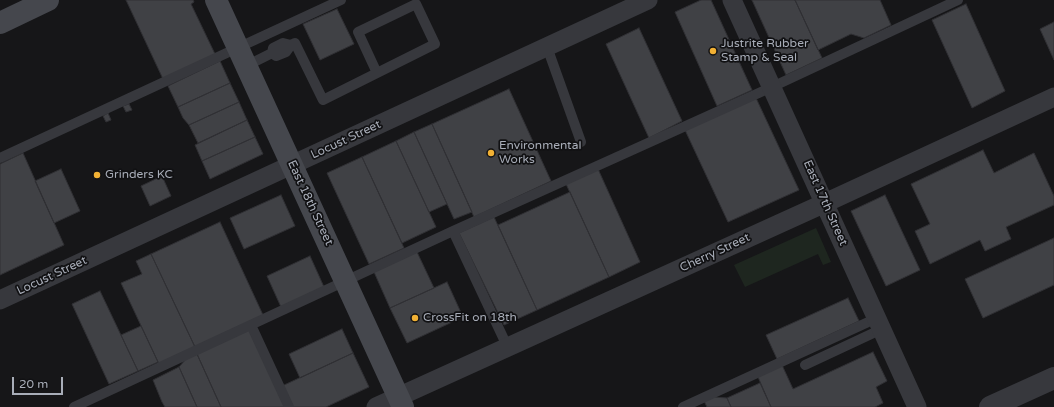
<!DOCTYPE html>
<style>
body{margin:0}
#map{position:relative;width:1054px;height:407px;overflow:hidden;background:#161618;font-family:"Varela Round",sans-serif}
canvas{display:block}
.scale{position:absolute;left:12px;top:377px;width:51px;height:18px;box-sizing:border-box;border:2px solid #a8adb8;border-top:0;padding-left:5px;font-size:12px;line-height:14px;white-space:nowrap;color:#a8adb8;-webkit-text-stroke:3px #111113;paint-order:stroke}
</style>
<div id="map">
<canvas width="1054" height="407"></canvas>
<div class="scale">20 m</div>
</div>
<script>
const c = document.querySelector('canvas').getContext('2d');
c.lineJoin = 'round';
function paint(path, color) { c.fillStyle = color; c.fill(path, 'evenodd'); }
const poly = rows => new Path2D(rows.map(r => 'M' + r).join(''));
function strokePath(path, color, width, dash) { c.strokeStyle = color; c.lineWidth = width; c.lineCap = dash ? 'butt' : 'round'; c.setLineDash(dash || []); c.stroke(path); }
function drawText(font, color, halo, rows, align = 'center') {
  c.font = font + ' "Varela Round",sans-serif'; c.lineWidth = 3.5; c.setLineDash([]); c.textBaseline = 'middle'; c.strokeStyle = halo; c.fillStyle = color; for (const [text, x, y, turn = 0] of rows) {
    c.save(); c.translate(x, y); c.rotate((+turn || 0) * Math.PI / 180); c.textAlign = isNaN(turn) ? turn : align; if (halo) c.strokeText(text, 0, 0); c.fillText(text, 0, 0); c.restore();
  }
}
paint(poly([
 [816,228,831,262,823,265,818,254,745,287,734,265]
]), '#1e261f');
const building = poly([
 [126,0,193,0,194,2,191,4,215,54,163,79,126,0],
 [701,0,711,0,752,90,717,106,675,12,701,0],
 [752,0,795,0,822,58,786,75,752,0],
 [795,0,880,0,891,25,864,38,851,34,818,50,795,0],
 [966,4,1005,91,972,108,932,20,966,4],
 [337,9,354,44,320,60,303,24,337,9],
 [1054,22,1054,60,1040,29,1054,22],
 [639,28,682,121,649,138,606,44,639,28],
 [220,61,230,83,178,107,168,86,220,61],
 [230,83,239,102,189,125,183,118,178,107,230,83],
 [509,89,551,181,474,217,432,124,509,89],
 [756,98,799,190,728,222,685,130,756,98],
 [239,102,247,120,198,143,189,125,239,102],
 [129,104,132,110,126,112,123,106,129,104],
 [108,113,111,120,106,122,103,116,108,113],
 [247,120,255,137,202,161,195,145,247,120],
 [432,124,472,212,454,219,414,132,432,124],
 [414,132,447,204,429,212,396,141,414,132],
 [255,137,263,154,210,179,202,161,255,137],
 [396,141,436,227,402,243,362,157,396,141],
 [983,150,994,173,1034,153,1054,196,1054,205,1006,227,1011,239,985,251,980,240,930,264,915,231,930,224,911,184,983,150],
 [23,153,64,245,0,275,0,164,23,153],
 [362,157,404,248,369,264,327,173,362,157],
 [61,169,80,211,54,223,35,181,61,169],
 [598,169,640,262,609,277,566,184,598,169],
 [162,176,171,196,150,206,141,186,162,176],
 [570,192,609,277,537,310,498,225,570,192],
 [281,195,295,226,244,249,230,218,281,195],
 [885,195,920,270,886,286,851,211,885,195],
 [494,217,537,310,504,325,459,233,494,217],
 [220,222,263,315,195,347,151,254,220,222],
 [1054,238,1054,285,983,318,965,279,1054,238],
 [417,252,434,288,390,308,374,272,417,252],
 [151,254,195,347,159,364,121,283,142,274,136,261,151,254],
 [310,256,324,287,281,307,267,276,310,256],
 [447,282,463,317,407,343,390,308,447,282],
 [100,291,138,371,109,384,72,304,100,291],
 [848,298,859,321,777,359,766,335,848,298],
 [141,326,158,362,138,371,121,335,141,326],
 [250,329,286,407,221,407,197,354,250,329],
 [342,329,353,353,300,378,289,354,342,329],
 [873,352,887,381,876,387,883,403,875,407,771,407,758,377,782,365,793,389,873,352],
 [353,353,369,387,326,407,292,407,282,386,353,353],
 [197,354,221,407,197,407,179,367,186,359,197,354],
 [179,367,197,407,165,407,162,402,153,380,179,367],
 [760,383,771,407,731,407,727,398,760,383],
 [714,397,727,398,731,407,707,407,704,401,714,397]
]);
paint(building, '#404145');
strokePath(building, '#303034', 1);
strokePath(poly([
 [291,45,295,43,323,100,435,44,416,4,358,32,377,73],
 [547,47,581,142],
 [246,66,272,53,276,56,286,52,291,45,283,43,273,48,272,53],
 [0,158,341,0],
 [453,231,508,348],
 [251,325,289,407],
 [805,365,882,329],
 [74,407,453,231,772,87,958,0],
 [683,407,877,318]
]), '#37383d', 10);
strokePath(poly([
 [732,0,917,407],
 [0,300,648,0],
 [376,407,825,203,1054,97]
]), '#37383d', 19);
strokePath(poly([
 [990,407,1054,378]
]), '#37383d', 22);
strokePath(poly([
 [216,0,403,407],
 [0,23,48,0]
]), '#45474d', 22);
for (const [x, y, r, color] of [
 [713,51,4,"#f2b134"],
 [491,153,4,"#f2b134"],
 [97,175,4,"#f2b134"],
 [415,318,4,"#f2b134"]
]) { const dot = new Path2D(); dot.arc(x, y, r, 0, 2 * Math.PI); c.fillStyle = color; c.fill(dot); strokePath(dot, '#111113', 1.5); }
drawText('12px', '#a8adb8', '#111113', [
 ["Justrite Rubber",721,44],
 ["Stamp & Seal",721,58],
 ["Environmental",499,146],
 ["Works",499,160],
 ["Grinders KC",105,175],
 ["CrossFit on 18th",423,318]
], 'left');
drawText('12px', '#a8adb8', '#111113', [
 ["Locust Street",346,140,-25],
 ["East 18th Street",310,203,65],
 ["East 17th Street",825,203,66],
 ["Cherry Street",715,253,-25],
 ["Locust Street",52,276,-25]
]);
</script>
